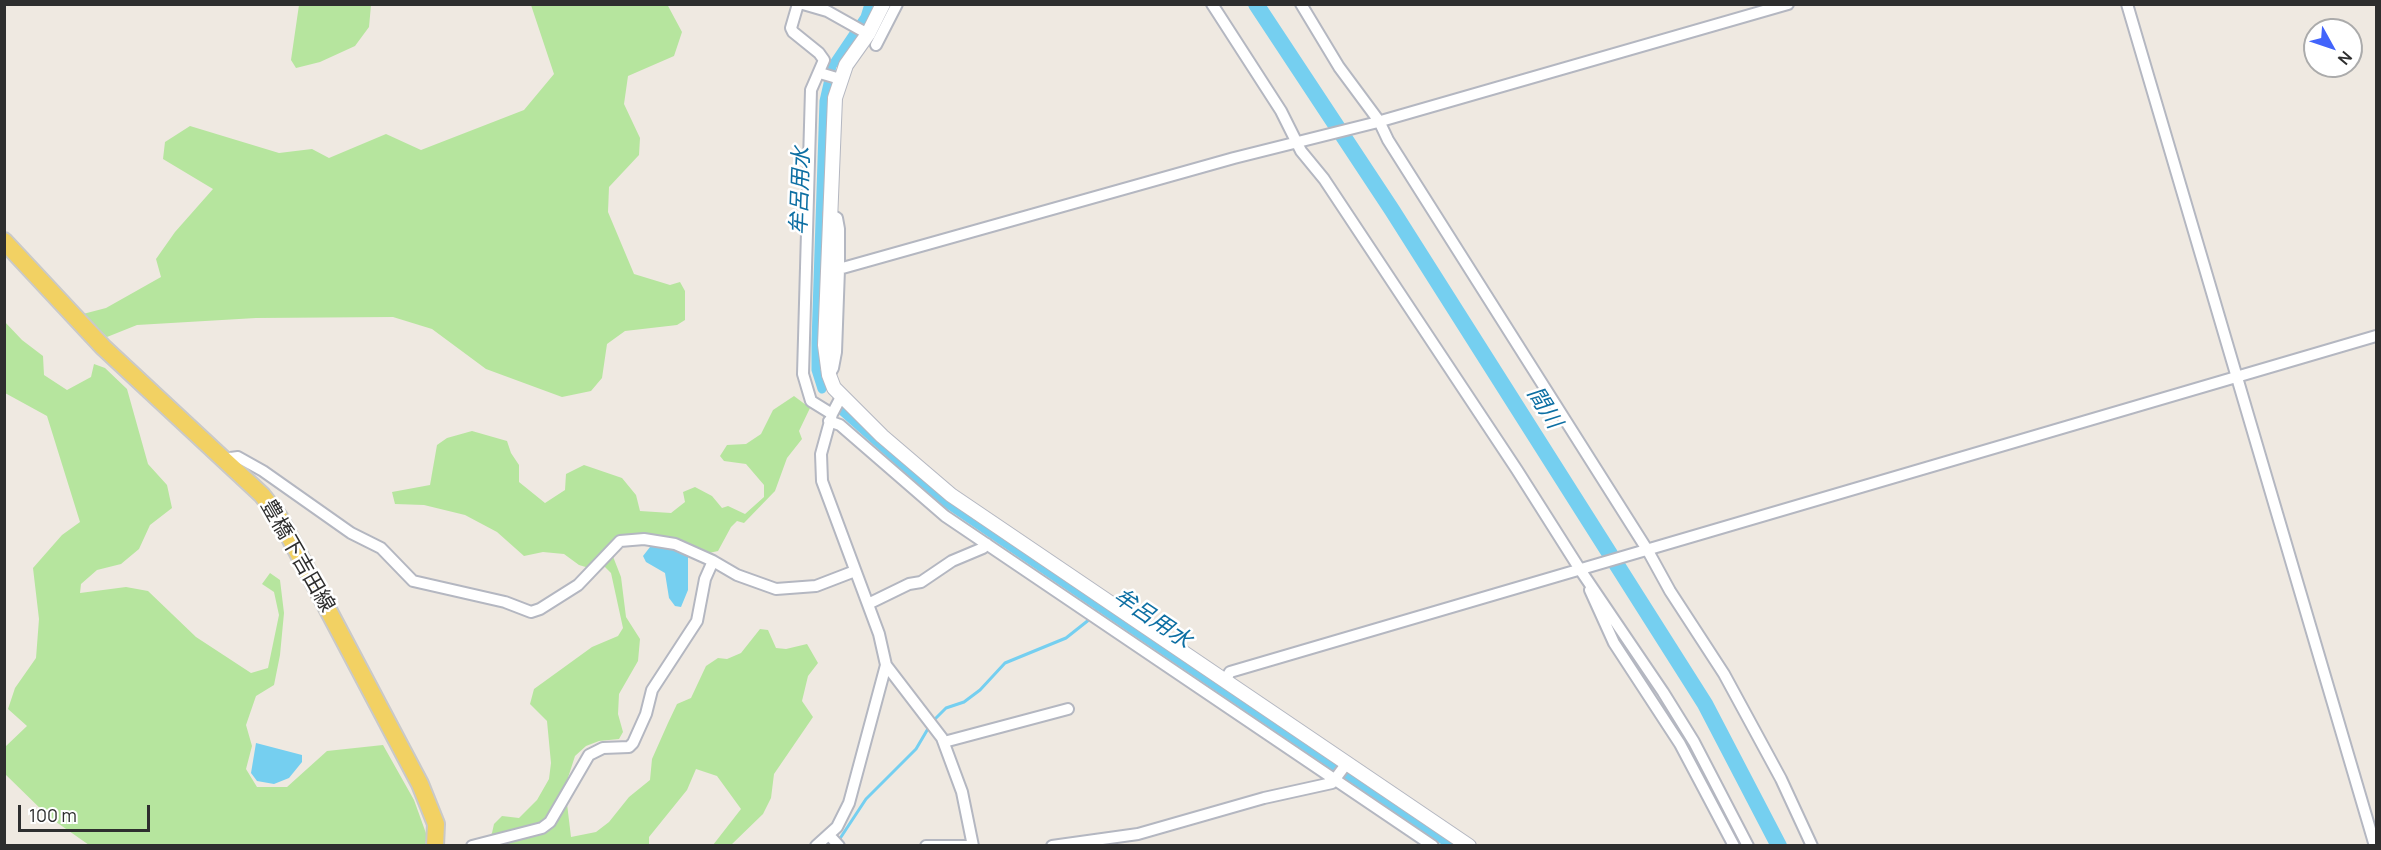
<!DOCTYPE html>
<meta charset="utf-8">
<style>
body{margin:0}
#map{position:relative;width:2381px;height:850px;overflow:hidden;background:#efe9e1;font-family:Manrope,sans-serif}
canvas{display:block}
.frame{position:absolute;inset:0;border:6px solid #2e2e2e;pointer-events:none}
.north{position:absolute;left:2303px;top:18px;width:60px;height:60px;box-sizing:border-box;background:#fff;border:2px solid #ababab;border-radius:50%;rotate:130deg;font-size:16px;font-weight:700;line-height:24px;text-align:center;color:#2e2e2e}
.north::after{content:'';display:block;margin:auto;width:21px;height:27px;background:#4264fb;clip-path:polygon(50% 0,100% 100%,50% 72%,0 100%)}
.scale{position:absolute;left:18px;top:805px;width:132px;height:27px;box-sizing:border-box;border:3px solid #2e2e2e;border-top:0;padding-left:8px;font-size:18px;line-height:21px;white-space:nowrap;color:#2e2e2e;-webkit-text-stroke:4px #fff;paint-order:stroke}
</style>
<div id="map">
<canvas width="2381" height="850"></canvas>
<div class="frame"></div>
<div class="north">N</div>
<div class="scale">100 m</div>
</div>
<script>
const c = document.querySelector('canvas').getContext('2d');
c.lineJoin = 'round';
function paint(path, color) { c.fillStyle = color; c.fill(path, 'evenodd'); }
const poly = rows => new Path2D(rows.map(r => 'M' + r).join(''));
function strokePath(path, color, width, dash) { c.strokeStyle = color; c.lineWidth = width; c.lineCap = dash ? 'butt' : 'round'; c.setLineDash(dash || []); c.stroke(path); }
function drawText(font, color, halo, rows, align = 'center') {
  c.font = font + ' Manrope,"Noto Sans JP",sans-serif'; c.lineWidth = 5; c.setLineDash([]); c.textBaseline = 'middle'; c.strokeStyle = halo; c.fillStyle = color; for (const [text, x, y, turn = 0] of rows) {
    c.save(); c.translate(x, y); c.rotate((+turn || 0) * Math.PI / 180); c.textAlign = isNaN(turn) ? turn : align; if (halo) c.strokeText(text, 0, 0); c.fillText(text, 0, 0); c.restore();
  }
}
paint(poly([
 [667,4,682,32,674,56,628,76,624,104,640,138,639,155,609,187,608,212,634,274,670,285,680,282,685,291,685,320,677,325,625,331,607,344,602,378,591,391,562,397,486,369,432,329,393,317,256,318,137,325,107,337,83,314,106,308,161,277,156,259,175,232,213,189,163,159,165,142,190,126,279,153,312,149,329,158,386,134,421,150,524,110,554,74,531,5],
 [299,5,371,5,369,27,355,46,320,62,296,68,291,60],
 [4,321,22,340,43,356,44,375,67,390,91,377,94,364,105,368,127,389,148,464,167,485,172,508,150,525,139,549,121,564,97,570,81,584,80,593,126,587,148,591,196,637,251,673,268,668,279,615,274,592,262,584,270,573,280,580,284,613,280,655,274,685,256,696,246,725,252,746,246,769,257,787,287,787,327,751,383,745,414,800,427,836,425,845,89,845,49,817,5,774,5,747,27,726,8,709,15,688,36,658,39,619,33,568,62,535,80,522,47,416,5,393],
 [794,396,810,408,799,431,802,439,787,458,775,491,744,523,737,521,731,527,718,551,709,553,672,539,634,535,612,554,621,577,626,617,640,639,638,661,619,694,618,714,623,732,619,739,599,741,586,746,575,756,565,787,571,837,596,832,609,822,629,797,650,780,652,759,668,723,677,704,691,698,706,666,718,658,727,659,741,653,760,629,768,630,776,648,786,649,807,644,818,663,808,676,802,701,813,717,774,774,771,798,763,814,731,845,713,845,741,809,717,776,696,769,687,790,649,837,649,845,483,845,492,833,494,824,502,816,519,818,537,800,549,779,551,763,547,721,530,704,534,689,592,647,618,636,623,628,611,573,602,564,589,568,579,565,564,554,543,552,524,556,497,532,465,515,424,505,395,504,392,492,430,485,437,445,447,438,472,431,507,441,511,453,519,465,519,482,545,503,565,490,566,474,584,465,622,478,636,495,640,511,671,513,685,502,683,492,695,487,712,496,722,508,728,506,745,514,764,497,764,485,746,464,724,461,720,456,727,445,746,444,761,434,773,410]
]), '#b6e59e');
paint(poly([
 [659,544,685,551,688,556,688,590,681,607,675,606,669,598,665,573,646,562,643,556,650,547],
 [256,743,302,755,302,762,289,778,274,784,257,781,251,773]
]), '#75cff0');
strokePath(poly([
 [1094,613,1099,606],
 [933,721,946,708,964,702,980,690,1005,663,1066,638,1090,619],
 [839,840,866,799,916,749,929,727]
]), '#75cff0', 3);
strokePath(poly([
 [822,389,816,370,816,342,824,101,832,66,865,17,869,4],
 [842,411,942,500,1452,846]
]), '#75cff0', 9);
strokePath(poly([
 [1256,4,1392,210,1705,704,1779,846]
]), '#75cff0', 16);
const minor = poly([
 [798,4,791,28,793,32,819,53,824,60,811,90,803,374,811,401,832,414],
 [803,4,827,11,868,34],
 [1212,4,1281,111,1301,151,1324,179,1517,470,1581,571,1663,692,1694,742,1748,846],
 [1301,4,1339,67,1379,121,1388,140,1648,551,1670,591,1724,674,1781,779,1812,846],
 [2127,4,2375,846],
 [876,45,897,4],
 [820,73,840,79],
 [839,269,1234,158,1374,123,1788,4],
 [829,375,833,368,836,352,839,269,839,229,837,218,829,214],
 [829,421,840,425,945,516,1433,846],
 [223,459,238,457,263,471,351,533,381,548,413,581,505,602,531,612,540,609,578,585,620,541,644,539,675,544,713,561],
 [1590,590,1614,643,1680,744,1734,846],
 [868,604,909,584,921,582,952,561,983,548,987,544],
 [886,665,942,738,962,792,973,846],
 [1225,680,1230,672,2376,336],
 [944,742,1068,709],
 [829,835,839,846],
 [472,846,542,828,550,822,589,755,603,748,629,747,633,743,646,714,652,690,697,621,705,579,713,561,737,575,776,589,816,586,855,571],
 [816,846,837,827,849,803,886,665,879,634,822,481,821,454,832,414,841,397],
 [926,846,973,846],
 [1052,846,1138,834,1264,798,1332,783,1347,763]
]);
const tertiary = poly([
 [883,4,868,34,846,65,835,98,825,345,829,375,834,388,882,436,951,495,1469,846]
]);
const primary = poly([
 [4,241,103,347,262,495,279,517,420,784,436,824,435,846]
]);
strokePath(minor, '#b4b7c1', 14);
strokePath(tertiary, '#b4b7c1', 16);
strokePath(primary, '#c9c9c9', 20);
strokePath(minor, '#fff', 10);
strokePath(tertiary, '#fff', 14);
strokePath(primary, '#f2d163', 16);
drawText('21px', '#2e2e2e', '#fff', [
 ["豊橋下吉田線",297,556,60]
]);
drawText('italic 22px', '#0d6fa3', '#fff', [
 ["牟呂用水",801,191,-88],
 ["間川",1544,408,58],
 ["牟呂用水",1152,619,34]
]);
</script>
